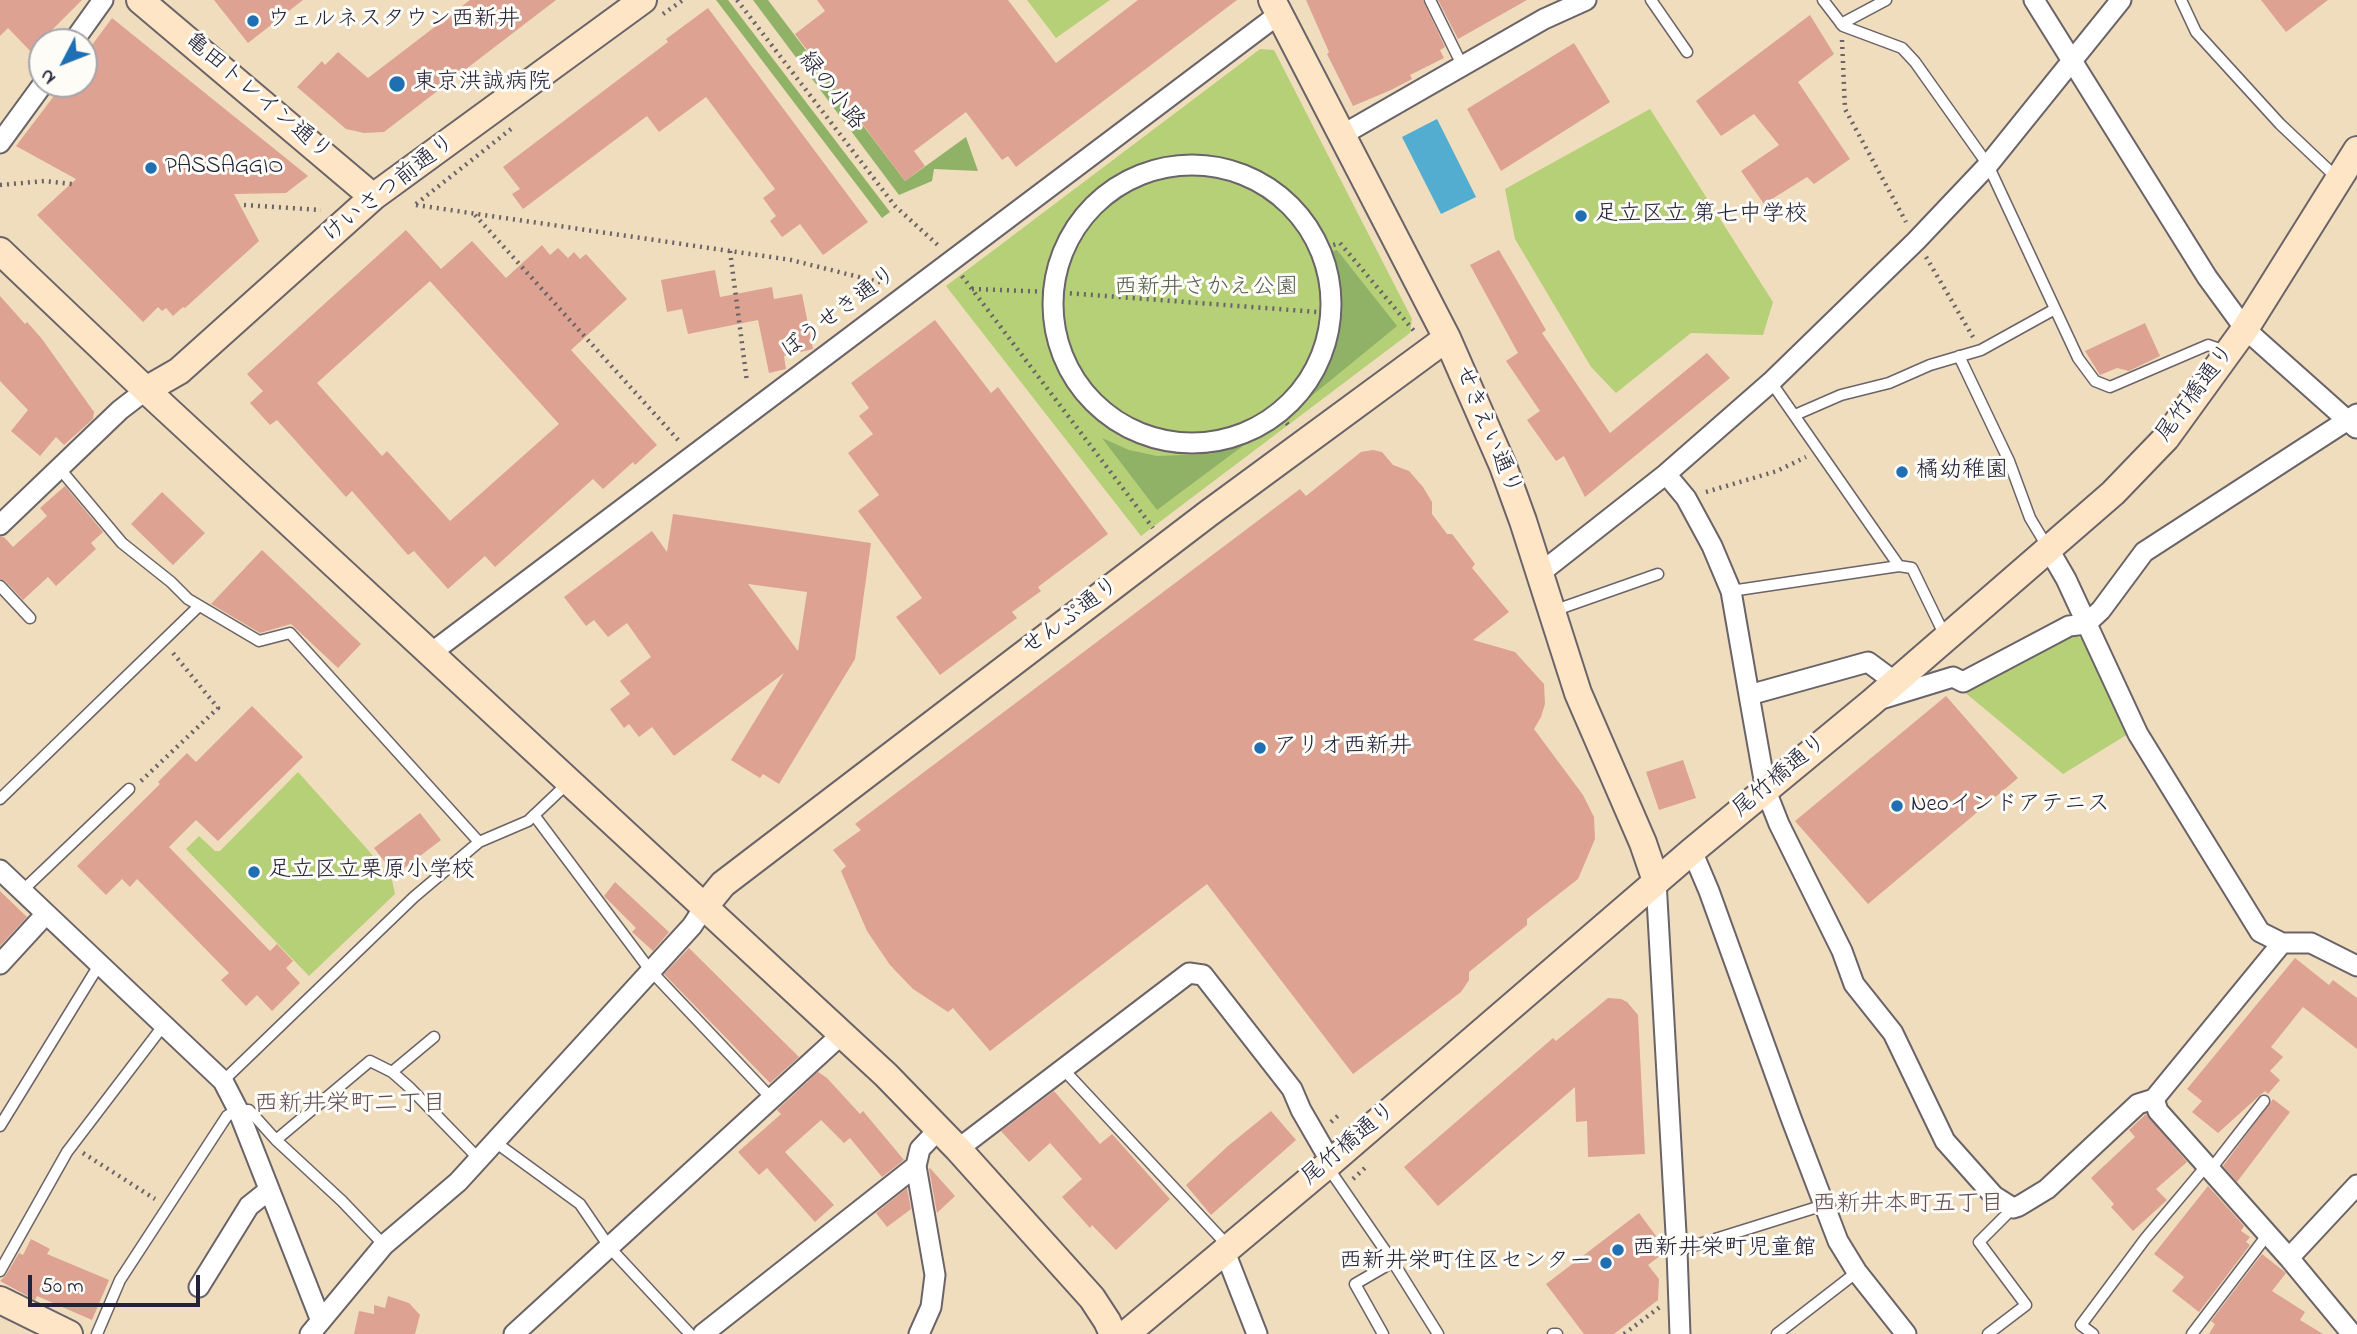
<!DOCTYPE html>
<meta charset="utf-8">
<style>
body{margin:0}
#map{position:relative;width:2357px;height:1334px;overflow:hidden;background:#f0ddbd;font-family:"Indie Flower",sans-serif}
canvas{display:block}
.north{position:absolute;left:28px;top:28px;width:70px;height:70px;box-sizing:border-box;background:#fdfcf7;border:2px solid #a5a5ac;border-radius:50%;rotate:228deg;font-size:19px;font-weight:700;line-height:28px;text-align:center;color:#22223b}
.north::after{content:'';display:block;margin:auto;width:24px;height:32px;background:#1f6fb2;clip-path:polygon(50% 0,100% 100%,50% 72%,0 100%)}
.scale{position:absolute;left:28px;top:1275px;width:172px;height:32px;box-sizing:border-box;border:4px solid #22223b;border-top:0;padding-left:9px;font-size:21px;line-height:24px;white-space:nowrap;color:#22223b;-webkit-text-stroke:5px #fdfcf7;paint-order:stroke}
</style>
<div id="map">
<canvas width="2357" height="1334"></canvas>
<div class="north">N</div>
<div class="scale">50 m</div>
</div>
<script>
const c = document.querySelector('canvas').getContext('2d');
c.lineJoin = 'round';
function paint(path, color) { c.fillStyle = color; c.fill(path, 'evenodd'); }
const poly = rows => new Path2D(rows.map(r => 'M' + r).join(''));
function strokePath(path, color, width, dash) { c.strokeStyle = color; c.lineWidth = width; c.lineCap = dash ? 'butt' : 'round'; c.setLineDash(dash || []); c.stroke(path); }
function drawText(font, color, halo, rows, align = 'center') {
  c.font = font + ' "Indie Flower","Klee One",sans-serif'; c.lineWidth = 6; c.setLineDash([]); c.textBaseline = 'middle'; c.strokeStyle = halo; c.fillStyle = color; for (const [text, x, y, turn = 0] of rows) {
    c.save(); c.translate(x, y); c.rotate((+turn || 0) * Math.PI / 180); c.textAlign = isNaN(turn) ? turn : align; if (halo) c.strokeText(text, 0, 0); c.fillText(text, 0, 0); c.restore();
  }
}
paint(poly([
 [1027,0,1110,0,1056,38],
 [1260,49,1274,50,1412,319,1410,333,1141,536,946,286],
 [1650,109,1773,302,1763,335,1691,333,1616,393,1591,367,1515,239,1505,189],
 [2073,634,2086,641,2128,734,2063,774,1962,690],
 [298,772,368,850,392,880,395,894,309,976,186,849,199,836,215,851,220,851]
]), '#b5d076');
paint(poly([
 [716,0,728,0,890,212,882,218],
 [753,0,768,0,905,181,966,137,978,171,934,169,932,181,899,195],
 [1337,250,1397,326,1298,407,1325,367,1334,349,1341,284,1330,252],
 [1102,438,1129,450,1157,456,1210,454,1248,442,1157,510]
]), '#90b267');
paint(poly([
 [1437,119,1476,197,1441,214,1402,137]
]), '#52add0');
paint(poly([
 [0,0,82,0,48,34,50,37,42,42,33,54,8,28,0,36],
 [214,0,303,0,248,43],
 [470,0,556,0,384,132,364,133,346,129,297,87,322,61,325,65,338,52,368,78],
 [817,0,1008,0,1056,63,1138,0,1237,0,1016,167,1008,156,1002,160,966,112,914,151,925,166,905,181,795,34,825,11],
 [1306,0,1423,0,1445,47,1440,50,1444,58,1410,75,1412,79,1391,90,1353,106,1327,54,1329,52],
 [1438,0,1527,0,1458,39],
 [2261,0,2328,0,2286,32],
 [708,8,868,222,823,255,800,224,782,237,770,221,776,216,763,198,775,189,706,97,659,132,647,116,523,209,512,194,520,189,503,167,668,42,666,39],
 [1810,15,1834,54,1798,82,1850,159,1814,184,1807,177,1764,204,1741,171,1779,145,1754,114,1721,136,1696,101],
 [112,18,308,176,286,193,234,194,259,241,185,308,183,307,173,316,166,308,162,311,158,307,143,322,37,215,76,179,16,146,63,84,84,84,84,56],
 [1574,43,1610,102,1501,171,1467,109],
 [406,230,441,269,472,241,506,278,542,245,550,255,558,248,568,258,574,252,580,259,586,254,627,299,571,350,657,445,635,465,633,462,603,489,593,479,495,567,485,556,448,589,414,551,408,555,352,491,346,497,277,420,270,425,250,403,263,391,247,374],
 [430,281,559,424,450,521,387,451,382,456,317,383],
 [1499,250,1546,330,1542,333,1610,433,1707,353,1730,378,1585,497,1564,456,1556,461,1527,420,1540,411,1506,361,1518,353,1470,265],
 [715,270,720,297,772,287,774,299,802,294,813,349,784,356,786,369,769,373,758,320,688,334,682,309,667,312,661,280],
 [0,296,25,324,27,322,42,339,94,412,93,419,64,445,56,437,40,456,11,431,28,410,0,381],
 [935,320,991,393,998,387,1108,534,1038,587,1041,591,1012,612,1017,618,940,675,896,617,922,598,858,511,879,495,848,453,873,434,859,416,869,408,851,383],
 [2145,323,2160,356,2129,371,2117,368,2100,375,2085,351],
 [1373,450,1382,452,1393,465,1409,471,1423,487,1432,502,1432,514,1447,534,1452,534,1475,564,1472,568,1509,612,1473,640,1515,652,1544,684,1545,704,1541,717,1534,729,1583,795,1594,817,1595,839,1578,879,1527,919,1527,925,1469,972,1469,980,1461,992,1353,1074,1207,884,990,1051,953,1008,948,1012,913,989,890,965,867,931,841,871,846,866,833,850,861,830,855,824,1300,489,1306,496,1361,452],
 [65,486,103,532,91,543,96,549,56,586,48,577,23,600,5,581,0,579,0,537,4,537,13,547,47,516,40,508],
 [162,492,205,533,173,565,131,524],
 [673,514,871,543,855,659,779,784,763,774,760,778,731,760,784,673,674,756,652,727,639,737,629,724,624,728,610,709,630,694,620,681,651,657,627,623,608,637,594,620,586,626,564,597,652,531,667,552],
 [748,584,807,592,798,651],
 [262,550,361,644,338,668,291,624,260,633,211,604],
 [1946,696,2018,778,1868,904,1795,821],
 [252,706,303,757,218,841,196,820,169,847,270,951,277,944,293,961,286,968,300,983,272,1011,257,995,246,1006,221,980,229,973,137,879,130,887,122,879,106,895,77,866,160,784,158,782,187,753,196,762],
 [1683,760,1696,798,1659,810,1646,772],
 [420,813,441,840,395,875,374,848],
 [615,882,669,932,653,951,632,932,636,928,604,896],
 [0,891,27,917,0,946],
 [689,948,799,1057,770,1083,664,974],
 [2295,958,2329,985,2333,980,2357,998,2357,1049,2303,1007,2271,1047,2283,1057,2270,1071,2280,1080,2268,1094,2265,1091,2259,1096,2218,1133,2192,1112,2202,1101,2187,1089],
 [1608,998,1621,999,1627,1002,1638,1015,1645,1154,1588,1157,1587,1121,1576,1122,1575,1087,1438,1206,1404,1167,1553,1038,1556,1041],
 [818,1072,827,1078,860,1114,863,1111,904,1160,882,1177,850,1138,844,1143,821,1120,785,1152,834,1205,815,1222,767,1168,759,1175,738,1152,781,1114,777,1110],
 [1054,1091,1100,1144,1112,1134,1170,1199,1116,1250,1092,1225,1090,1228,1062,1197,1082,1179,1050,1143,1029,1162,1001,1131],
 [2273,1099,2290,1112,2237,1182,2223,1166],
 [1271,1111,1296,1140,1211,1215,1186,1185,1228,1146],
 [2146,1114,2187,1162,2156,1189,2167,1200,2133,1231,2111,1207,2114,1204,2091,1178,2135,1137,2129,1130],
 [930,1168,955,1196,937,1213,929,1169],
 [2208,1186,2244,1226,2241,1231,2250,1237,2246,1242,2250,1245,2199,1312,2172,1291,2184,1277,2154,1254],
 [907,1188,911,1209,887,1227,876,1213],
 [1639,1213,1662,1244,1656,1248,1661,1255,1648,1265,1659,1279,1658,1300,1614,1334,1584,1334,1546,1284],
 [31,1239,50,1249,47,1254,109,1280,92,1320,37,1296,35,1300,0,1281,6,1275,19,1253,23,1255],
 [2262,1254,2286,1273,2272,1291,2305,1312,2300,1320,2323,1334,2209,1334,2215,1324,2211,1321],
 [388,1296,409,1303,420,1315,415,1334,354,1334,359,1311,374,1314,374,1305,385,1308]
]), '#dda292');
const lane = poly([
 [1430,0,1462,65],
 [1651,0,1687,52],
 [1823,0,1843,26,1902,48,1915,62,1988,165,2078,358,2095,381,2110,387,2208,345,2228,352],
 [2181,0,2196,32,2280,124,2336,177],
 [1841,24,1886,0],
 [1959,356,2009,461,2030,518,2048,548],
 [1771,382,1899,566],
 [1795,415,1841,395,1889,383,1930,365,1981,350,2055,309],
 [60,469,122,543,171,582,188,599,259,641,290,633,479,842],
 [0,586,30,618],
 [1731,591,1899,566,1912,568,1945,636],
 [1553,611,1658,574],
 [0,799,199,606],
 [534,815,650,970,772,1099],
 [22,891,129,789],
 [1063,1069,1229,1247],
 [392,1072,434,1037],
 [223,1081,414,897,479,842,528,821,569,782],
 [0,1126,99,965],
 [276,1140,370,1061,392,1072,409,1087,479,1159],
 [495,1142,580,1204,610,1248,690,1334],
 [1327,1166,1393,1262,1438,1334],
 [2211,1169,2264,1101],
 [1677,1251,1824,1205],
 [0,1271,67,1152,163,1026],
 [97,1334,120,1280,227,1116,238,1110,249,1110,276,1140,342,1201,384,1245],
 [1383,1334,1355,1284,1393,1262],
 [1553,1334,1557,1334],
 [1777,1334,1857,1272],
 [1988,1334,2026,1305,1979,1242,2013,1208],
 [2093,1334,2081,1325,2145,1239,2207,1165],
 [2192,1334,2268,1234]
]);
const street = poly([
 [2034,0,2207,277,2245,329,2356,428],
 [73,42,103,0],
 [1342,135,1544,19,1586,0],
 [0,143,43,84],
 '1053 304a139 139 0 1 1 278 0a139 139 0 1 1-278 0Z',
 [1666,474,1686,498,1712,546,1731,591,1749,695,1868,662,1895,682],
 [0,525,120,410,146,390],
 [2048,548,2066,579,2138,734,2260,932,2282,943],
 [1539,574,1666,474,1771,382,1916,241,1988,165,2121,0],
 [431,653,1279,14],
 [1749,695,1766,791,1779,824,1842,951,1854,984,1893,1033,1945,1141,1994,1196,2013,1208,2019,1206,2047,1189,2138,1104,2154,1099,2158,1111,2289,1258,2352,1334],
 [1878,700,1953,677,1963,682,2069,626,2086,624,2101,610,2144,552,2357,414],
 [1692,851,1709,891,1791,1118,1838,1241,1857,1272,1906,1334],
 [0,870,223,1081,238,1110,321,1321],
 [1656,881,1677,1251,1680,1334],
 [0,964,45,915],
 [2154,1099,2282,943,2311,943,2357,966],
 [958,1149,1189,973,1203,975,1292,1089,1301,1110,1331,1162],
 [916,1166,935,1275,931,1307,919,1334],
 [1225,1252,1257,1334],
 [2289,1258,2357,1185],
 [199,1287,249,1206,269,1190],
 [310,1334,384,1245,458,1182,479,1159,692,926,705,906],
 [514,1334,842,1034],
 [703,1334,916,1166,920,1149,939,1129]
]);
const secondary = poly([
 [140,0,373,197],
 [1272,0,1447,338,1503,466,1523,521,1578,693,1643,843,1656,881],
 [0,251,146,390,886,1075,958,1149,1092,1298,1107,1321,1113,1334],
 [146,390,179,371,373,197,643,0],
 [705,906,723,884,1209,513,1447,338],
 [0,1300,69,1334],
 [1126,1334,1331,1162,1692,851,1871,703,2113,493,2166,438,2245,329,2357,150]
]);
strokePath(lane, '#6a6368', 13);
strokePath(street, '#6a6368', 23);
strokePath(secondary, '#6a6368', 30);
strokePath(poly([
 [737,0,895,206,940,247],
 [663,14,683,0],
 [1842,40,1845,109,1906,222],
 [0,185,45,181,72,184],
 [416,204,511,129],
 [244,205,321,210],
 [416,205,791,260,887,284],
 [475,215,680,442],
 [1320,249,1340,243,1414,331],
 [730,251,747,382],
 [1926,257,1973,337],
 [962,276,1153,528],
 [972,289,1053,292,1331,313],
 [1278,412,1289,426],
 [1706,492,1777,471,1806,457],
 [141,781,218,708,173,653],
 [1331,1122,1341,1113],
 [83,1153,155,1199],
 [1353,1179,1367,1166],
 [1624,1334,1660,1307]
]), '#6a6368', 4.5, [2, 5]);
strokePath(lane, '#fff', 10);
strokePath(street, '#fff', 19);
strokePath(secondary, '#fee5c5', 26);
for (const [x, y, r, color] of [
 [253,21,7,"#1f6fb2"],
 [397,84,9,"#1f6fb2"],
 [151,168,7,"#1f6fb2"],
 [1581,216,7,"#1f6fb2"],
 [1902,472,7,"#1f6fb2"],
 [1260,748,7,"#1f6fb2"],
 [1897,806,7,"#1f6fb2"],
 [254,872,7,"#1f6fb2"],
 [1618,1250,7,"#1f6fb2"],
 [1606,1263,7,"#1f6fb2"]
]) { const dot = new Path2D(); dot.arc(x, y, r, 0, 2 * Math.PI); c.fillStyle = color; c.fill(dot); strokePath(dot, '#fdfcf7', 2.5); }
drawText('23px', '#22223b', '#fdfcf7', [
 ["ウェルネスタウン西新井",267,21],
 ["東京洪誠病院",413,84],
 ["PASSAGGIO",165,168],
 ["足立区立 第七中学校",1595,216],
 ["橘幼稚園",1916,472],
 ["アリオ西新井",1274,748],
 ["Neoインドアテニス",1911,806],
 ["足立区立栗原小学校",268,872],
 ["西新井栄町児童館",1632,1250],
 ["西新井栄町住区センター",1592,1263,"right"]
], 'left');
drawText('23px', '#22223b', '#fdfcf7', [
 ["緑の小路",830,92,52],
 ["亀田トレイン通り",257,98,40],
 ["けいさつ前通り",390,190,-38],
 ["ぼうせき通り",840,314,-37],
 ["尾竹橋通り",2197,394,-53],
 ["せきえい通り",1486,431,67],
 ["せんぷ通り",1072,618,-37],
 ["尾竹橋通り",1781,777,-40],
 ["尾竹橋通り",1350,1145,-40]
]);
drawText('23px', '#555f50', '#fdfcf7', [
 ["西新井さかえ公園",1206,289]
]);
drawText('24px', '#634f59', '#fdfcf7', [
 ["西新井栄町二丁目",350,1106],
 ["西新井本町五丁目",1908,1206]
]);
</script>
